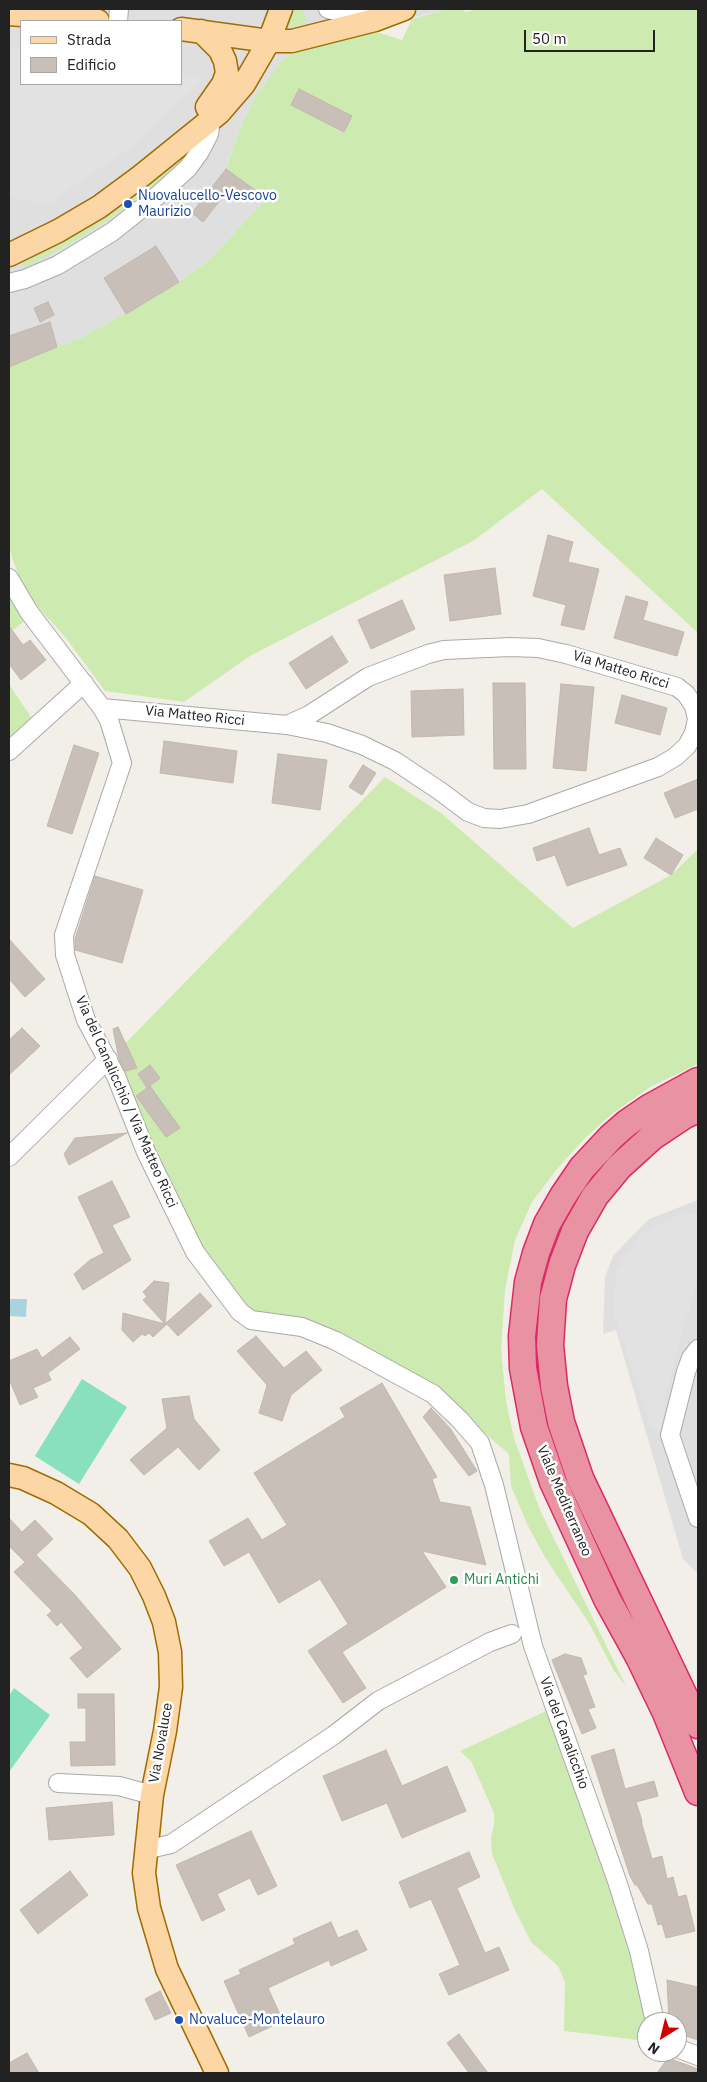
<!DOCTYPE html>
<style>
body{margin:0}
#map{position:relative;width:707px;height:2082px;overflow:hidden;background:#f2efe9;font-family:"IBM Plex Sans",sans-serif}
canvas{display:block}
.frame{position:absolute;inset:0;border:10px solid #222;pointer-events:none}
.legend{position:absolute;left:20px;top:20px;width:162px;height:65px;box-sizing:border-box;background:#fff;border:1px solid #a7a7a7;margin:0;padding:6px 9px;list-style:none;font-size:15px;color:#222}
.legend li{display:flex;align-items:center;gap:10px;height:25px}
.legend b{width:25px;border:1px solid #a7a7a7}
.north{position:absolute;left:637px;top:2012px;width:50px;height:50px;box-sizing:border-box;background:#fff;border:1px solid #a7a7a7;border-radius:50%;rotate:216deg;font-size:14px;font-weight:700;line-height:20px;text-align:center;color:#222}
.north::after{content:'';display:block;margin:auto;width:18px;height:22px;background:#d40000;clip-path:polygon(50% 0,100% 100%,50% 72%,0 100%)}
.scale{position:absolute;left:524px;top:30px;width:131px;height:22px;box-sizing:border-box;border:2px solid #222;border-top:0;padding-left:6px;font-size:15px;line-height:18px;white-space:nowrap;color:#222;-webkit-text-stroke:4px #fff;paint-order:stroke}
</style>
<div id="map">
<canvas width="707" height="2082"></canvas>
<div class="frame"></div>
<ul class="legend">
<li><b style="height:6px;background:#fcd6a4"></b>Strada</li>
<li><b style="height:14px;background:#c7bfb8"></b>Edificio</li>
</ul>
<div class="north">N</div>
<div class="scale">50 m</div>
</div>
<script>
const c = document.querySelector('canvas').getContext('2d');
c.lineJoin = 'round';
function paint(path, color) { c.fillStyle = color; c.fill(path, 'evenodd'); }
const poly = rows => new Path2D(rows.map(r => 'M' + r).join(''));
function strokePath(path, color, width, dash) { c.strokeStyle = color; c.lineWidth = width; c.lineCap = dash ? 'butt' : 'round'; c.setLineDash(dash || []); c.stroke(path); }
function drawText(font, color, halo, rows, align = 'center') {
  c.font = font + ' "IBM Plex Sans",sans-serif'; c.lineWidth = 5; c.setLineDash([]); c.textBaseline = 'middle'; c.strokeStyle = halo; c.fillStyle = color; for (const [text, x, y, turn = 0] of rows) {
    c.save(); c.translate(x, y); c.rotate((+turn || 0) * Math.PI / 180); c.textAlign = isNaN(turn) ? turn : align; if (halo) c.strokeText(text, 0, 0); c.fillText(text, 0, 0); c.restore();
  }
}
paint(poly([
 [9,9,447,9,368,29,284,58,256,95,239,131,226,168,255,190,269,196,208,261,179,282,85,336,16,364,9,363],
 [21,21,181,21,181,84,21,84],
 [698,1200,698,1574,683,1559,616,1330,603,1334,605,1277,613,1256,649,1219]
]), '#e0dfdf');
paint(poly([
 [292,9,303,9,306,20,304,25,289,27,287,23],
 [447,9,464,9,465,12,479,9,698,9,698,633,542,489,473,541,250,656,184,702,105,691,66,638,36,605,23,586,12,558,9,545,9,363,16,364,85,336,179,282,208,261,268,197,255,190,226,169,239,131,256,95,284,58,307,48,368,29,402,40,412,19],
 [186,152,190,152,190,156,168,175,111,218,75,241,26,267,23,266,23,262,72,237,104,216,145,187],
 [9,594,26,620,9,633],
 [9,684,31,717,9,738],
 [385,777,441,813,573,928,671,875,698,849,698,1064,650,1087,612,1114,585,1138,557,1169,532,1202,515,1240,505,1290,501,1350,506,1401,514,1438,540,1510,626,1686,614,1671,589,1623,546,1559,528,1526,511,1486,509,1454,436,1391,252,1313,201,1252,148,1141,122,1072,117,1052],
 [546,1711,617,1905,647,2024,647,2041,564,2031,565,1982,558,1966,531,1942,515,1910,492,1854,491,1838,494,1824,494,1813,471,1761,460,1751]
]), '#cdebb0');
paint(poly([
 [82,1379,127,1407,79,1484,35,1456],
 [14,1688,50,1715,9,1772,9,1696]
]), '#88e0be');
paint(poly([
 [9,47,21,49,21,84,181,84,181,74,204,78,133,146,48,204,9,197],
 [680,1213,698,1214,698,1276,664,1401,662,1430,652,1431,614,1314,616,1270,640,1235]
]), '#e2e2e2');
paint(poly([
 [9,1299,27,1299,26,1317,9,1316]
]), '#aad3df');
const building = poly([
 [299,89,352,116,344,132,291,105,299,89],
 [226,169,255,190,246,202,229,189,203,222,192,213,226,169],
 [156,246,179,282,126,314,104,278,156,246],
 [48,302,54,315,40,322,34,308,48,302],
 [50,322,57,347,9,367,9,336,50,322],
 [548,535,573,542,568,562,599,569,584,630,561,625,566,605,533,596,548,535],
 [495,568,501,614,450,621,444,575,495,568],
 [626,596,648,602,643,620,684,632,677,656,614,638,626,596],
 [402,600,415,629,371,649,358,620,402,600],
 [9,626,23,645,30,640,46,660,21,680,9,664,9,626],
 [332,636,348,662,306,689,289,663,332,636],
 [493,683,525,683,526,769,494,769,493,683],
 [561,684,594,687,586,771,553,768,561,684],
 [463,689,464,735,412,737,411,691,463,689],
 [622,695,667,708,660,735,615,723,622,695],
 [164,741,237,751,233,783,160,773,164,741],
 [74,745,99,753,72,834,47,826,74,745],
 [278,754,327,760,320,810,272,803,278,754],
 [363,765,376,773,362,795,349,787,363,765],
 [698,779,698,809,675,818,664,793,698,779],
 [589,828,599,855,620,848,627,865,567,886,555,855,537,861,533,848,589,828],
 [656,838,683,855,671,875,644,858,656,838],
 [95,876,143,890,122,963,75,950,75,939,95,876],
 [9,939,45,979,25,997,9,979,9,939],
 [118,1027,137,1068,125,1071,119,1059,113,1029,118,1027],
 [22,1028,40,1046,9,1075,9,1040,22,1028],
 [150,1065,160,1078,147,1088,138,1074,150,1065],
 [150,1086,180,1128,166,1137,136,1096,150,1086],
 [127,1133,69,1165,64,1154,75,1138,127,1133],
 [112,1181,130,1217,112,1225,131,1260,83,1290,74,1274,90,1260,104,1253,78,1197,112,1181],
 [154,1281,169,1283,165,1324,167,1324,153,1337,149,1333,145,1336,142,1334,133,1342,122,1330,123,1313,165,1324,143,1300,147,1297,143,1292,154,1281],
 [200,1293,212,1306,178,1336,166,1323,200,1293],
 [256,1336,284,1368,306,1351,322,1370,291,1395,282,1421,259,1413,267,1385,237,1351,256,1336],
 [70,1337,80,1349,48,1373,51,1380,33,1388,38,1397,20,1405,9,1379,9,1361,37,1349,42,1358,70,1337],
 [382,1383,437,1477,432,1479,440,1502,470,1507,486,1565,422,1551,446,1587,342,1652,366,1688,343,1703,308,1651,348,1624,320,1579,279,1603,249,1552,224,1566,209,1541,248,1518,262,1540,287,1525,254,1473,345,1417,340,1408,382,1383],
 [189,1396,194,1419,220,1450,199,1470,178,1447,144,1475,130,1460,167,1428,162,1399,189,1396],
 [431,1408,450,1428,477,1471,469,1476,423,1417,431,1408],
 [9,1518,22,1532,35,1520,53,1539,36,1555,75,1595,121,1649,87,1678,70,1658,83,1648,61,1622,57,1626,47,1615,52,1611,14,1572,25,1562,9,1546,9,1518],
 [565,1654,581,1658,587,1674,583,1675,595,1707,588,1709,596,1728,582,1734,552,1660,565,1654],
 [78,1694,114,1694,115,1765,71,1766,70,1742,86,1742,86,1708,78,1708,78,1694],
 [614,1749,625,1789,654,1781,658,1796,636,1802,642,1821,641,1821,652,1859,662,1856,667,1879,673,1877,678,1897,686,1895,695,1931,666,1938,662,1924,658,1925,652,1904,648,1904,637,1885,635,1885,630,1876,591,1756,614,1749],
 [386,1750,402,1786,447,1766,466,1811,402,1838,387,1803,342,1821,323,1776,386,1750],
 [112,1802,114,1835,49,1840,46,1808,112,1802],
 [251,1831,277,1886,258,1895,250,1878,217,1894,225,1910,202,1921,176,1865,251,1831],
 [469,1852,480,1877,457,1888,485,1953,499,1947,509,1970,449,1995,439,1974,460,1965,431,1899,410,1908,399,1882,469,1852],
 [70,1871,88,1895,38,1934,20,1910,70,1871],
 [331,1922,338,1938,357,1930,367,1950,331,1966,329,1960,268,1988,283,2021,249,2037,224,1981,241,1974,239,1970,295,1944,293,1939,331,1922],
 [667,1980,698,1987,698,2040,677,2033,677,2022,669,2022,667,1980],
 [160,1991,171,2013,155,2020,145,1999,160,1991],
 [459,2034,488,2073,469,2073,447,2043,459,2034],
 [27,2053,39,2073,9,2073,9,2063,27,2053],
 [668,2058,698,2069,698,2073,657,2073,668,2058]
]);
paint(building, '#c7bfb8');
strokePath(building, '#c4b6ab', 1);
const minor = poly([
 [328,9,354,16,370,14],
 [118,21,119,9],
 [9,283,25,279,58,265,112,232,156,197,188,168,199,153,209,134,211,119],
 [9,578,29,612,102,708,109,720,122,763,64,935,65,955,86,1020,116,1076,146,1152,195,1252,240,1312,251,1320,302,1327,336,1341,433,1394,460,1420,480,1443,494,1485,533,1646,617,1881,639,1951,655,2022],
 [102,708,287,725,327,733,362,745,395,761,440,791,468,812,484,818,500,819,528,814,658,767,675,757,687,746,694,733,697,719,694,706,686,694,677,687,566,654,538,648,510,647,444,650,428,654,368,677,309,715,287,725],
 [9,751,84,683],
 [9,1157,108,1059],
 [698,1349,691,1358,686,1372,670,1435,698,1518],
 [58,1783,119,1786,152,1795],
 [145,1850,171,1844,334,1735,378,1701,490,1642,512,1634],
 [677,2048,698,2056]
]);
const major = poly([
 [9,14,98,21],
 [181,29,269,41,292,41,375,20,404,9],
 [201,31,220,50,225,61,227,73,223,84,207,107],
 [9,255,58,231,99,207,141,176,219,113,244,84,269,41,281,9],
 [9,1475,23,1478,56,1493,91,1514,118,1539,140,1568,154,1596,164,1622,170,1652,171,1687,165,1731,152,1795,144,1873,149,1908,167,1969,217,2073]
]);
const highway = poly([
 [698,1081,649,1108,627,1123,611,1137,582,1168,563,1196,547,1224,536,1253,528,1282,522,1336,523,1368,534,1427,553,1482,607,1599,639,1657,666,1713,698,1792],
 [698,1109,685,1115,652,1137,619,1167,595,1196,575,1231,562,1265,553,1299,550,1345,554,1386,561,1422,580,1478,698,1725]
]);
strokePath(minor, '#a9a9a9', 20);
strokePath(major, '#a06b00', 25);
strokePath(highway, '#dc2a67', 29);
strokePath(minor, '#fff', 18);
strokePath(major, '#fcd6a4', 22);
strokePath(highway, '#e892a2', 26);
for (const [x, y, r, color] of [
 [128,204,5,"#1a4fb4"],
 [454,1580,5,"#2e9e5b"],
 [179,2020,5,"#1a4fb4"]
]) { const dot = new Path2D(); dot.arc(x, y, r, 0, 2 * Math.PI); c.fillStyle = color; c.fill(dot); strokePath(dot, '#fff', 2); }
drawText('14px', '#164399', '#fff', [
 ["Nuovalucello-Vescovo",138,196],
 ["Maurizio",138,212],
 ["Novaluce-Montelauro",189,2020]
], 'left');
drawText('14px', '#222', '#fff', [
 ["Via Matteo Ricci",621,670,17],
 ["Via Matteo Ricci",195,716,6],
 ["Via del Canalicchio / Via Matteo Ricci",126,1102,66],
 ["Viale Mediterraneo",564,1501,67],
 ["Via del Canalicchio",564,1733,70],
 ["Via Novaluce",161,1743,-80]
]);
drawText('14px', '#27864d', '#fff', [
 ["Muri Antichi",464,1580]
], 'left');
</script>
